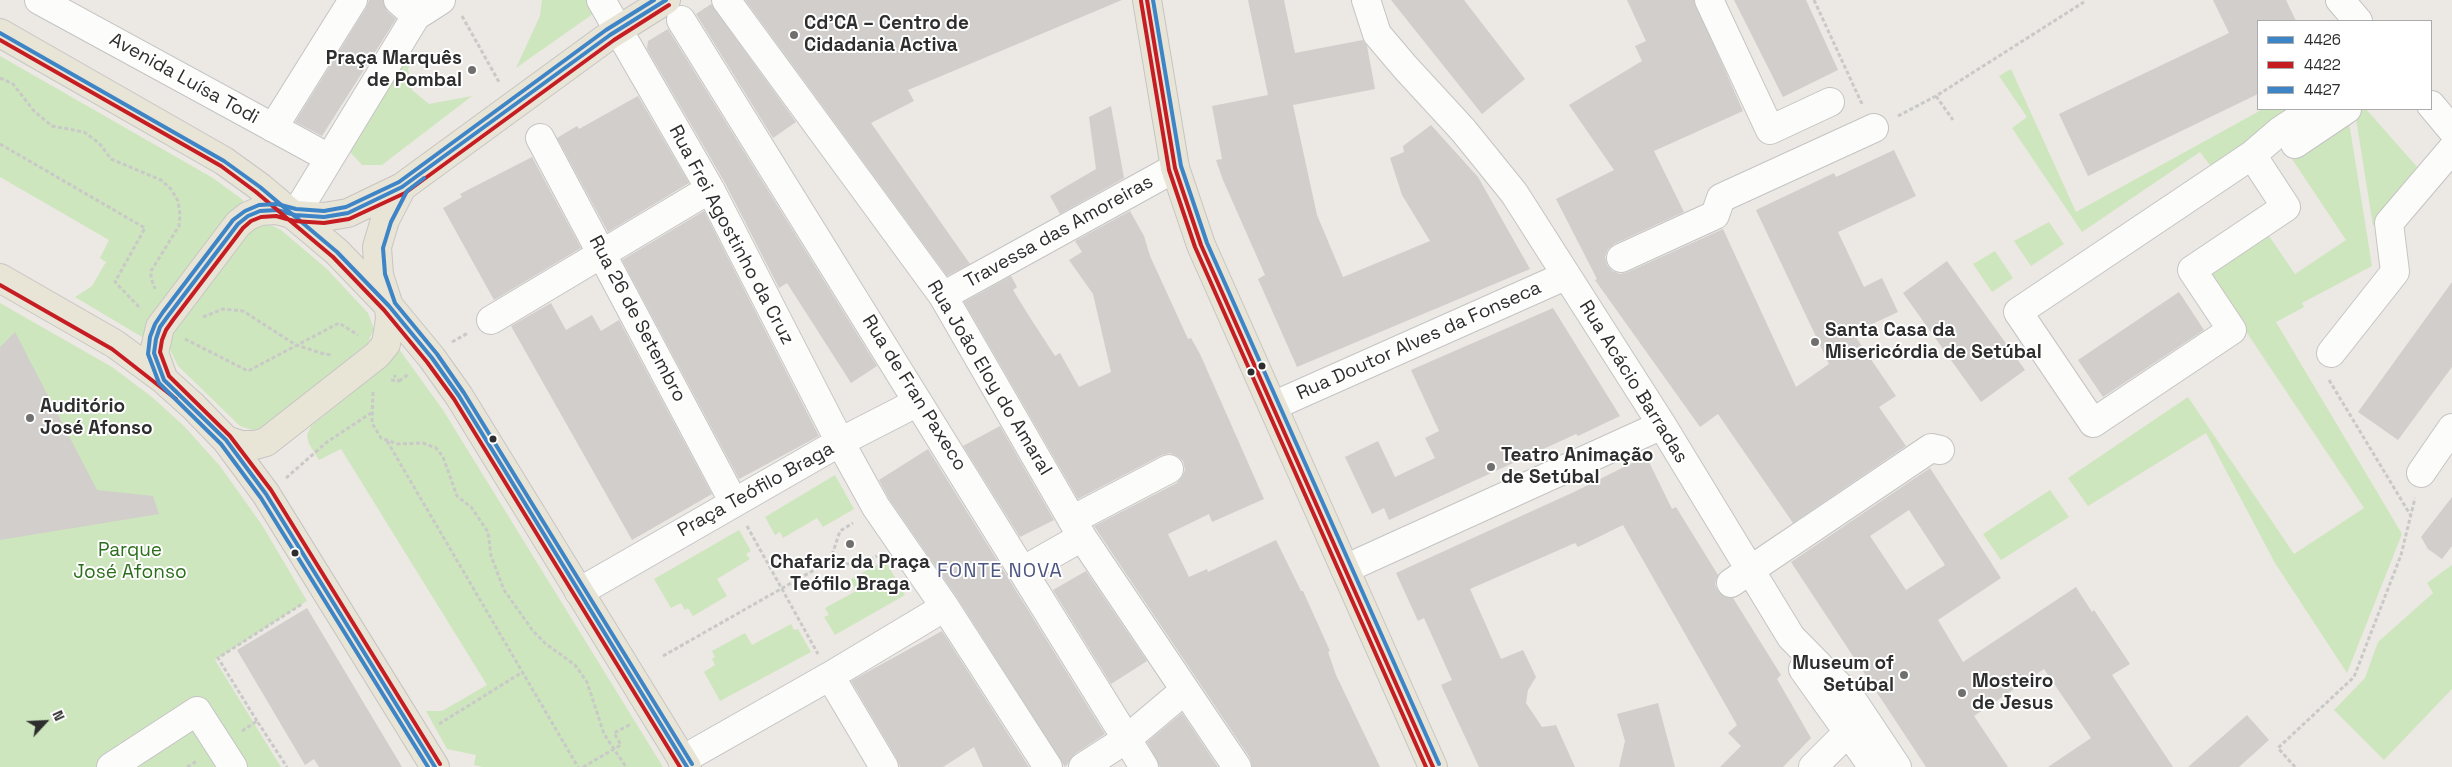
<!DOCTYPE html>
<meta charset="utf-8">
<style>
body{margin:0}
#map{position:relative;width:2452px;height:767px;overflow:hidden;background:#ece8e4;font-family:"Space Grotesk",sans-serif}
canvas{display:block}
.legend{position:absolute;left:2257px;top:20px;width:175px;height:90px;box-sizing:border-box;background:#fff;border:1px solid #ababab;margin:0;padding:6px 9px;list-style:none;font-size:15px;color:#2e2e2e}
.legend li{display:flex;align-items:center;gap:10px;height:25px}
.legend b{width:25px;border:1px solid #ababab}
.north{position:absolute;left:20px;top:697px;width:50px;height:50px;-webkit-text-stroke:4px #fff;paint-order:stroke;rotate:65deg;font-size:14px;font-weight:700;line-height:20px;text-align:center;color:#2e2e2e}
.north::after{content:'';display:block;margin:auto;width:18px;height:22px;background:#2e2e2e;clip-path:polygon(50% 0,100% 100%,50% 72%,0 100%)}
</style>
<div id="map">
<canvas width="2452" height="767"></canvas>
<ul class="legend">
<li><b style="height:6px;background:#3d85c6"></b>4426</li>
<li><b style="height:6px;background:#c61d23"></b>4422</li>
<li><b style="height:6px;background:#3d85c6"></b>4427</li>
</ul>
<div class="north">N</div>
</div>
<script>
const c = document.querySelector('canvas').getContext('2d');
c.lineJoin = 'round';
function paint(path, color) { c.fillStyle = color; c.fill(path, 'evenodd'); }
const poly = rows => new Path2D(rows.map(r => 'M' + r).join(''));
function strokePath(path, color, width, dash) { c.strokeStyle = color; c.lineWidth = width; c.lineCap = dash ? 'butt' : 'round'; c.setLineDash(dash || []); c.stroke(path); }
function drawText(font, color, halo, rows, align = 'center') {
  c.font = font + ' "Space Grotesk",sans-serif'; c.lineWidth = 4; c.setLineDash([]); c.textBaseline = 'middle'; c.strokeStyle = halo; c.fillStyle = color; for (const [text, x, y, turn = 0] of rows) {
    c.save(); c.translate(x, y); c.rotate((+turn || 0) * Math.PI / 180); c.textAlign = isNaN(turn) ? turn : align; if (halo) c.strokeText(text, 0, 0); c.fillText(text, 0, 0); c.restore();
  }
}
paint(poly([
 [542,0,594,0,600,9,516,68,540,16],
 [0,56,213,178,243,200,243,204,227,216,153,313,142,337,75,297,92,286,106,262,100,258,109,240,0,177],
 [399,57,410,64,408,69,412,90,429,104,472,96,382,165,362,165,351,153,347,140],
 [2011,69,2076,212,2263,109,2301,109,2212,168,2200,152,2082,232,2012,128,2027,117,1999,76],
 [2360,109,2366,109,2418,168,2373,226,2355,112],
 [2348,116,2372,266,2302,303,2304,307,2276,322,2402,534,2347,673,2275,563,2206,433,2088,506,2068,478,2188,397,2294,554,2364,508,2207,273,2267,233,2295,274,2346,240,2290,156],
 [2049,222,2064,244,2031,266,2014,241],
 [265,225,273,226,281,230,327,269,368,313,374,329,367,344,265,427,252,430,240,426,178,366,169,348,172,335,249,233,256,227],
 [1995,251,2013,278,1992,292,1973,264],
 [0,303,112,367,152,397,184,426,220,466,262,525,307,601,215,660,281,767,0,767],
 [397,349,399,349,443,410,663,767,483,767,474,765,476,755,447,749,426,711,442,711,487,685,341,449,319,460,309,444,307,435,311,426,381,370],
 [835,475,854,509,823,527,817,518,783,538,780,532,775,535,765,517],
 [2050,490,2069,517,2001,560,1983,534],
 [739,530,751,551,746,554,750,559,717,579,727,596,693,616,688,608,685,610,681,603,671,608,654,579],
 [885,560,905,595,835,635,824,617,829,615,825,608,856,591,850,580],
 [2452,565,2452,689,2384,760,2334,710,2365,678,2378,642,2433,593,2427,583],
 [791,624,794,630,798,629,811,652,720,701,704,672,715,665,712,659,715,657,712,651,745,633,752,645]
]), '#cee6be');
paint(poly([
 [369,0,383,0,387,11,396,19,322,136,295,122,366,8],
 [745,0,1122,0,908,90,914,101,871,123,970,264,947,276],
 [1248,0,1284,0,1295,53,1363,40,1367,46,1375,89,1293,105,1317,215,1343,277,1430,241,1402,195,1390,158,1404,152,1403,146,1431,125,1478,177,1530,269,1297,367,1258,279,1265,275,1223,180,1216,160,1222,159,1212,106,1268,95],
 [1391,0,1464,0,1525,79,1482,114],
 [1627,0,1694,0,1743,111,1654,151,1684,212,1614,244,1608,249,1605,257,1607,265,1612,271,1620,274,1628,272,1723,229,1796,387,1829,364,1756,210,1834,173,1836,177,1894,150,1916,196,1838,232,1864,287,1882,278,1898,312,1853,333,1896,396,1879,407,1906,446,1793,523,1718,414,1700,427,1595,280,1597,279,1556,199,1614,170,1569,105,1642,61,1635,46,1646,41],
 [1734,0,1806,0,1838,70,1783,97],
 [2213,0,2286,0,2296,21,2258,21,2258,94,2088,176,2059,114,2229,33],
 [711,4,796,122,773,138,696,14],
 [668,29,877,366,851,383,787,283,779,288,724,181,647,49,648,41],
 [638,96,689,183,608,232,557,138,577,126,579,129],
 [1111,106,1124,178,1060,214,1050,196,1096,169,1089,117],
 [532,157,581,248,494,300,443,208,462,197,460,194],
 [704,211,819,436,739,479,622,260],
 [1130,211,1144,236,1150,256,1188,339,1191,338,1200,354,1264,499,1212,522,1209,514,1168,534,1189,577,1207,569,1208,572,1276,540,1301,591,1303,591,1330,651,1328,652,1336,675,1380,767,1252,767,1250,758,1094,526,1177,483,1182,477,1185,470,1183,461,1177,456,1170,453,1162,455,1078,499,964,302,1011,276,1017,287,1013,290,1029,316,1055,356,1060,353,1079,387,1111,372,1093,294,1069,260,1082,252,1075,241],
 [1947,261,2025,370,1981,402,1903,293],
 [2452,282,2452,367,2398,440,2358,412],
 [2179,292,2204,330,2103,397,2078,360],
 [551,303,566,330,592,315,601,331,619,320,712,494,632,540,511,326],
 [1553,308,1620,416,1578,436,1576,434,1389,520,1384,508,1372,514,1345,457,1378,441,1395,477,1435,458,1425,438,1439,431,1411,370],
 [15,332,97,490,153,496,159,514,0,540,0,347],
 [1000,426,1054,520,1020,537,963,446],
 [928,449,1105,734,1075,754,1065,767,958,599,889,499,879,480],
 [1646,456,1672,509,1676,507,1718,575,1715,584,1718,591,1725,597,1733,598,1781,675,1777,679,1811,738,1783,767,1720,767,1741,746,1728,733,1737,725,1623,525,1578,547,1575,543,1470,589,1501,659,1523,650,1536,677,1528,690,1526,703,1542,727,1556,725,1575,767,1479,767,1441,685,1452,680,1424,618,1418,621,1396,573,1574,492],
 [1930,468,2001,578,1938,620,1963,662,2076,587,2092,612,2094,610,2130,664,2112,675,2173,767,2048,767,2091,738,2044,669,1974,716,2008,767,1926,767,1791,562],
 [1909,510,1945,565,1906,590,1870,536],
 [2452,497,2452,546,2442,559,2428,549,2421,537],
 [1086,571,1147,661,1111,684,1053,590],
 [307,608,402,767,319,767,314,759,305,765,237,650],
 [942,631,1029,767,983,767,974,747,943,767,900,767,897,759,851,681],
 [1658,703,1675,767,1619,767,1625,741,1617,714],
 [1182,713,1218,767,1160,767,1147,742],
 [2247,715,2269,740,2239,767,2188,767]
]), '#d1cecb');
const minor = poly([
 [39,0,329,158],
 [398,0,416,16],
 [601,0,710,189,840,442,918,402],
 [726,0,943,296,1082,537,1237,767],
 [1366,0,1377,34,1405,67,1463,130,1514,193,1662,425,1791,637,1851,698,1897,767],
 [1709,0,1770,130,1830,102],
 [2340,0,2358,21],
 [681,20,1144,767],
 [2431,105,2452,130],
 [273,128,353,0],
 [540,138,733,501],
 [2295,144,2347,109],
 [2252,155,2286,207,2192,270,2232,330,2093,423,2018,312,2252,155,2280,131,2313,109],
 [295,215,416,16,441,0],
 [1621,258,1715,215,1721,198,1874,128],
 [943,296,1175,168],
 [491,320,710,189],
 [2331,353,2395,272,2389,223,2452,149],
 [1273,406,1565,276],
 [2421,473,2452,428],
 [1072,520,1169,469],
 [1345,569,1662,425],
 [1024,570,1082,537],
 [1731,583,1931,448,1940,450],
 [579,592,840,442,876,507,945,607,830,676,682,760],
 [945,607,1048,767],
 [1803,669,1873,767],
 [830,676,884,767],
 [111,767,197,711,233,767],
 [1083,767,1128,738,1185,690],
 [1813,767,1849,731]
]);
const major = poly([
 [1147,0,1175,168,1201,245,1433,767],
 [0,33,224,161,260,187,337,252,389,306,432,358,459,396,687,767],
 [0,278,115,344,164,380,193,406,226,440,266,494,435,767],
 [164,380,154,353,160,327,238,224,248,216,260,211,277,210,295,215,324,217,348,213,402,187,610,35,666,0],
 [226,440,241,445,255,445,266,442,377,355,386,344,390,319,389,306,379,275,377,247,385,220,402,187]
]);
strokePath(minor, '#c5c4c5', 30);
strokePath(major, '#c6c5c4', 30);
strokePath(poly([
 [1814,0,1862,104],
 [462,16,499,82],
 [0,78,13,84,34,111,52,126,84,132,99,143,111,159,161,180,171,189,178,201,180,215,179,226,151,271,151,278,155,289],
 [1936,96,1953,120],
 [1898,116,1936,96,2084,2],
 [0,144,145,228,115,282,141,309],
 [203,317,223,309,243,311,296,345,324,354,333,355],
 [185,339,248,371,339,323,358,335],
 [452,342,468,333],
 [391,380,399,381,394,375],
 [2329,380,2411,516],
 [399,381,409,374],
 [373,392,372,423,381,438,398,444,423,443,436,448,443,457,457,496,471,507,488,532,491,556,504,590,533,631,546,644,575,665,587,682,604,734,626,767],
 [387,441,578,767],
 [286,478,327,442,371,413],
 [747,526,818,654],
 [830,561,840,531,853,523],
 [663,656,830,561,860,566,877,556],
 [257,721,218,658,302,604],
 [439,724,521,673],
 [242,731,257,721,287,767],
 [187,767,197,761],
 [583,767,621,745,614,733,631,724],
 [2295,767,2278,748,2354,677,2401,555,2415,498]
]), '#c9c9c8', 3, [4, 2.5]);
strokePath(minor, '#fcfcfb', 28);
strokePath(major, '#e8e4d6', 28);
strokePath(poly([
 [0,33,224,161,260,187,337,252,389,306,432,358,459,396,687,767],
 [435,767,266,494,226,440,164,380,154,353,156,339,160,327,168,316,238,224,248,216,260,211,277,210,295,215,324,217,348,213,402,187,610,35,666,0]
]), '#3d85c6', 4);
strokePath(poly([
 [0,40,221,166,256,192,333,257,384,310,427,362,454,399,680,767],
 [0,285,112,349,176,399],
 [440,764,271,490,230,436,169,376,160,352,162,340,166,330,173,320,243,228,251,221,261,217,276,216,294,221,324,223,349,219,405,193,614,40,669,5]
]), '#c61d23', 4);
strokePath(poly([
 [1153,0,1181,166,1207,243,1439,764],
 [424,178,407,191,391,222,383,248,385,274,395,303,437,354,464,393,692,764],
 [428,767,261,498,221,444,159,383,148,354,150,337,155,324,163,312,233,220,245,211,259,205,277,204,296,209,324,211,346,207,399,182,606,30,654,0]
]), '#3d85c6', 4);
strokePath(poly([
 [1147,0,1175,168,1201,245,1433,767]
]), '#c61d23', 4);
strokePath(poly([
 [1141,1,1169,170,1195,247,1426,767]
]), '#c61d23', 4);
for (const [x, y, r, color] of [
 [794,35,5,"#706f6e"],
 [472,70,5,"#706f6e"],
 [1815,342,5,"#706f6e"],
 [1262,366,4.5,"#2e2e2e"],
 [1251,372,4.5,"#2e2e2e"],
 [30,418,5,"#706f6e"],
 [493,439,4.5,"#2e2e2e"],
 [1491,467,5,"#706f6e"],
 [850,544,5,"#706f6e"],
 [295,553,4.5,"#2e2e2e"],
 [1904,675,5,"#706f6e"],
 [1962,693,5,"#706f6e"]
]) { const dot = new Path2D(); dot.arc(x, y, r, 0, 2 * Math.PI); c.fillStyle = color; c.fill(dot); strokePath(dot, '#fff', 2); }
drawText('bold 19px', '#2e2e2e', '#fff', [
 ["Cd'CA – Centro de",804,24],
 ["Cidadania Activa",804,46],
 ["Praça Marquês",462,59,"right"],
 ["de Pombal",462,81,"right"],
 ["Santa Casa da",1825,331],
 ["Misericórdia de Setúbal",1825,353],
 ["Auditório",40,407],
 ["José Afonso",40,429],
 ["Teatro Animação",1501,456],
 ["de Setúbal",1501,478],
 ["Chafariz da Praça",850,563,"center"],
 ["Teófilo Braga",850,585,"center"],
 ["Museum of",1894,664,"right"],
 ["Setúbal",1894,686,"right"],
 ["Mosteiro",1972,682],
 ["de Jesus",1972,704]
], 'left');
drawText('19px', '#2e2e2e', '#fff', [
 ["Avenida Luísa Todi",184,79,29],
 ["Travessa das Amoreiras",1059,232,-29],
 ["Rua Frei Agostinho da Cruz",731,235,62],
 ["Rua 26 de Setembro",637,319,62],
 ["Rua Doutor Alves da Fonseca",1419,341,-24],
 ["Rua João Eloy do Amaral",989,378,59],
 ["Rua Acácio Barradas",1633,382,58],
 ["Rua de Fran Paxeco",914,393,58],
 ["Praça Teófilo Braga",756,490,-29]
]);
drawText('19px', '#2c6e1b', '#fff', [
 ["Parque",130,551],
 ["José Afonso",130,573]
]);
c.letterSpacing = '1px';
drawText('20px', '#4d5680', '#fff', [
 ["FONTE NOVA",1000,572]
]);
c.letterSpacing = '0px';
</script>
